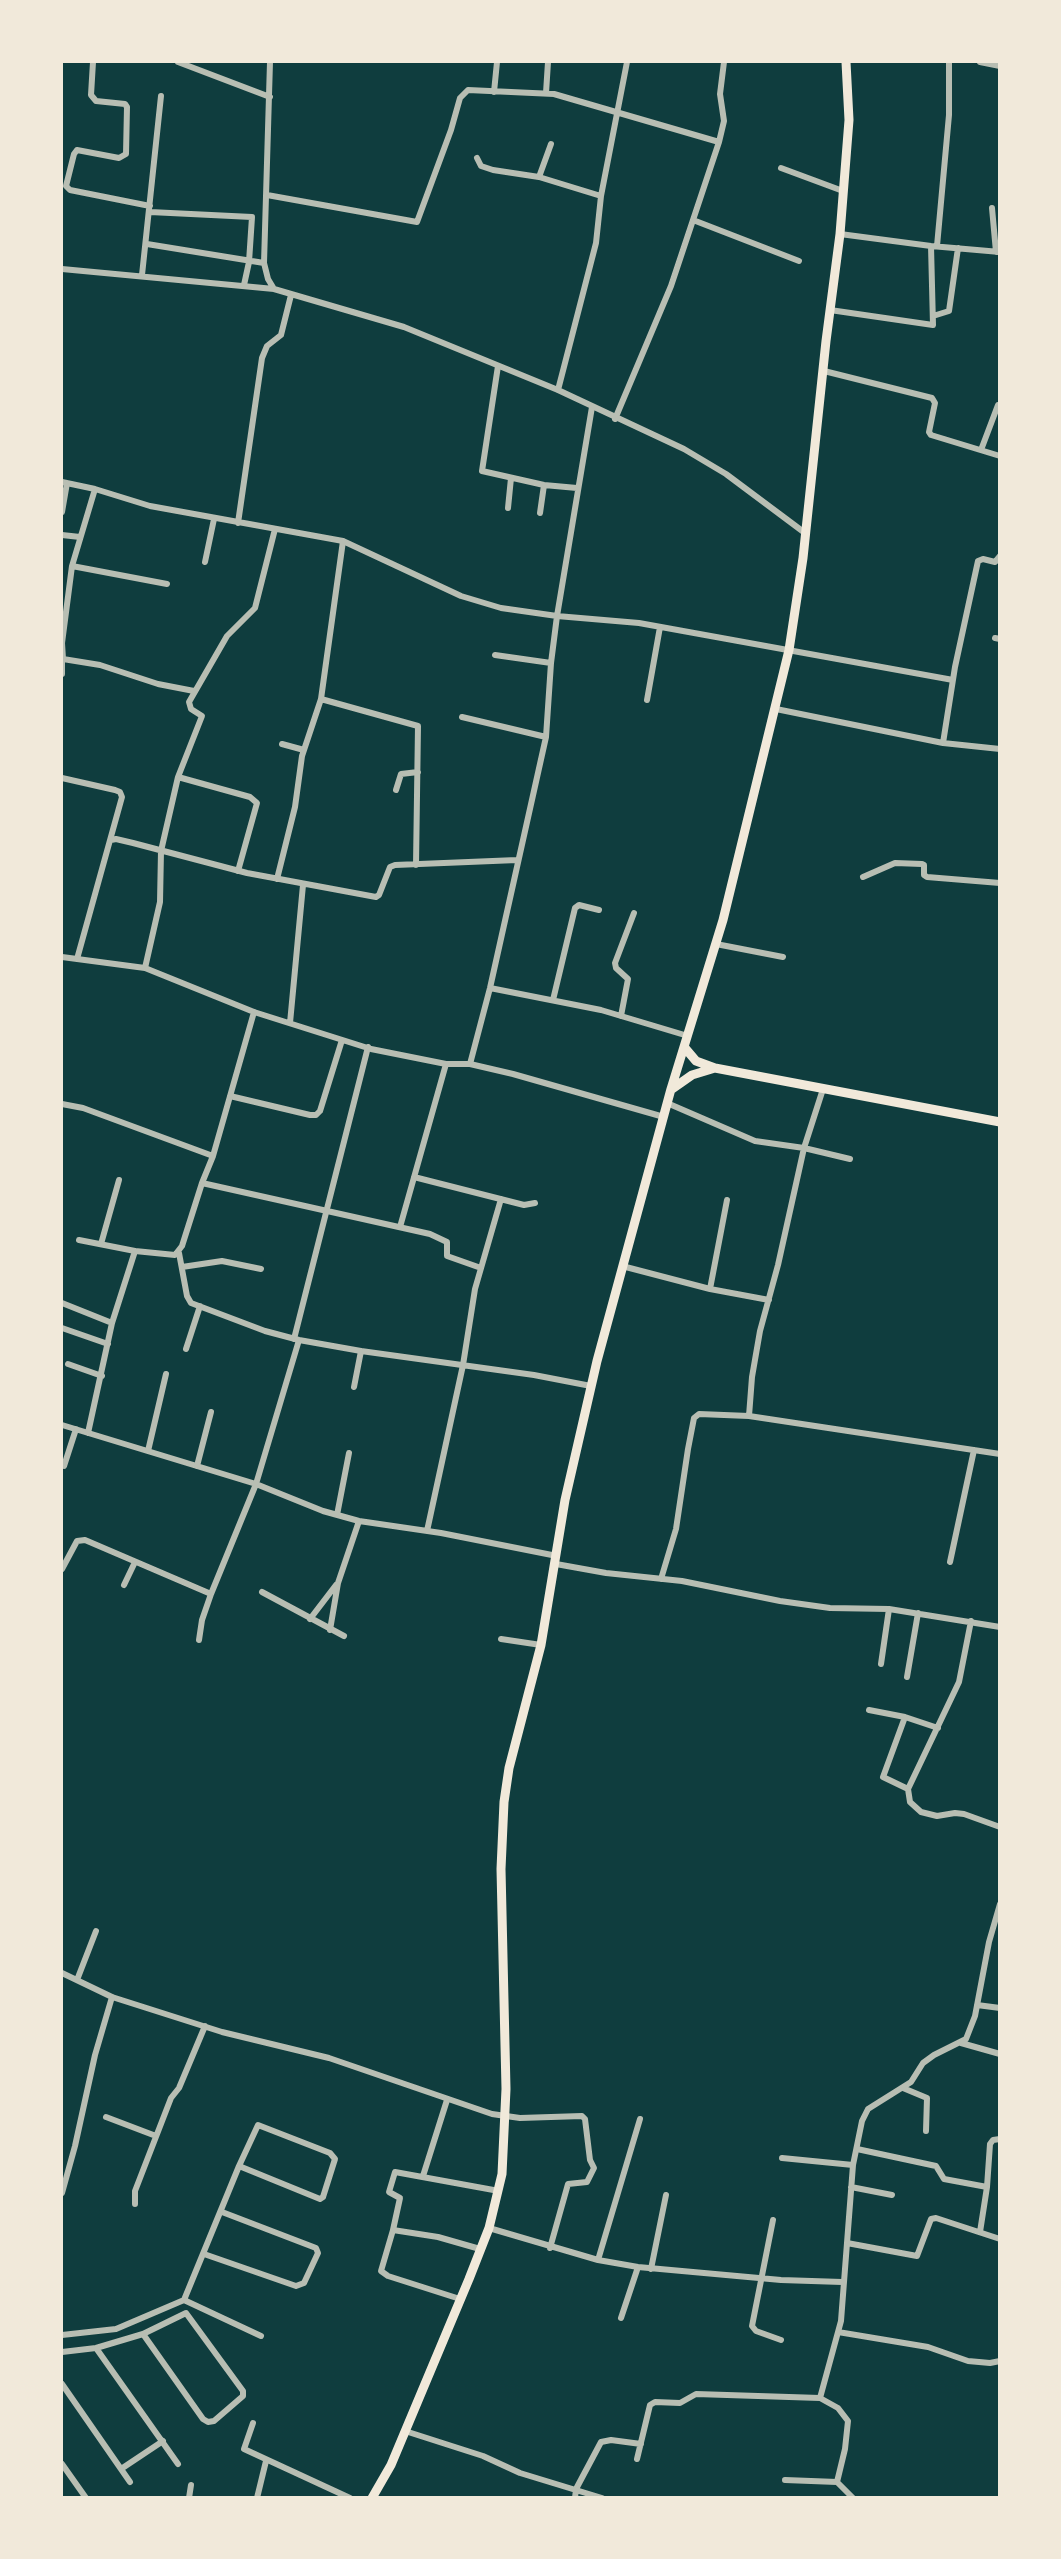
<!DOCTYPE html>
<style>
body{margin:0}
#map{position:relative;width:1061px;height:2559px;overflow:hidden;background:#0f3d3e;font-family:Quicksand,sans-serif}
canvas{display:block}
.frame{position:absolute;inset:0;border:63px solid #f1e9da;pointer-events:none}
</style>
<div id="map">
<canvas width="1061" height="2559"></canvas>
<div class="frame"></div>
</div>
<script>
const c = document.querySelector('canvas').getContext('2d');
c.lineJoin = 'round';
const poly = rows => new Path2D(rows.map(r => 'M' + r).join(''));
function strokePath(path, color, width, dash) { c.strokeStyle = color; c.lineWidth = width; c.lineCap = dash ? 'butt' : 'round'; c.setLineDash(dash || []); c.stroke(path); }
strokePath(poly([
 [93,62,91,95,96,101,125,104,127,107,126,154,119,158,77,150,74,154,66,186,70,190,150,206],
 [178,62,270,97],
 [270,62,264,263,268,279,274,289,404,327,558,390,684,449,726,474,805,533],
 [980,62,1000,66],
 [494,92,497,62],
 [546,93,548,62],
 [719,142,724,121,720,94,724,62],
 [477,158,481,166,493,170,539,177,601,196],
 [781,168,843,191],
 [539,177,551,144],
 [267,195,417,222,451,130,460,98,468,90,554,94,719,142,671,286,615,419],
 [992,208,996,252],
 [150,212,252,217,249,262,244,285],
 [693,220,799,261],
 [840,234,931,246,1000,252],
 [147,244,264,263],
 [937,246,949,115,949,62],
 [62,269,274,289],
 [142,275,161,96],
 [830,310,933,325,931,246],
 [933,316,949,311,958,248],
 [498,366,482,471,544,485,577,488],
 [824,371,932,398,935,403,929,432,931,435,1000,456],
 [558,390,596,243,601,196,627,62],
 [981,450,998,405],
 [62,482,95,489,150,506,343,541,461,596,501,608,557,616,639,623,953,680],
 [95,489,72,566,62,643,63,659,100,665,158,684,194,691],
 [508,508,511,478],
 [62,512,67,483],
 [540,513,544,485],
 [238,523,262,358,267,346,281,335,291,295],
 [62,535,80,537],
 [343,541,321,699,418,726,416,865],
 [205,562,214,519],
 [72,566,167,584],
 [995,638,1000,639],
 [495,655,551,663],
 [62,658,62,674],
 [647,700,660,627],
 [776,709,943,743,1000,749],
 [462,717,546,737],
 [943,743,955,667,978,561,983,559,995,562,1000,556],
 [282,744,304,750],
 [178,777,250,797,257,803,238,871],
 [62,778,115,790,120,792,122,797,77,959],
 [396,790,401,774,418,772],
 [111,840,116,839,133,843,247,873,376,897,379,895,390,867,395,865,517,860],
 [863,877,895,863,922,864,924,865,924,875,927,877,1000,883],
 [277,879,295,807,302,756,321,699],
 [716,944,783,957],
 [62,957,145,968,254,1012,371,1049,446,1064,470,1064,513,1074,664,1117],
 [145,968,160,902,161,851,178,777,202,716,191,709,189,702,227,636,255,608,275,529],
 [490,988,601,1010,688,1036],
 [553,1000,575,908,579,905,599,910],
 [621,1016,628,979,616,968,615,963,634,913],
 [290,1023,303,885],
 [470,1064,490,988,546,737,551,663,557,616,592,407],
 [230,1096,310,1115,316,1115,320,1111,342,1040],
 [667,1103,755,1141,804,1148,823,1089],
 [62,1104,83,1108,213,1156],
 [414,1177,524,1205,535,1203],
 [202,1183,430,1234,447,1242,447,1256,481,1268],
 [400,1227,446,1064],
 [79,1240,135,1251],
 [101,1244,119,1180],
 [179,1253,187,1296,191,1303,265,1331,299,1340,361,1351,534,1375,591,1386],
 [622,1266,710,1289,769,1300],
 [182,1267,222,1261,261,1269],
 [710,1289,727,1200],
 [62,1303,112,1323],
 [62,1328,108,1344],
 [294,1339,368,1047],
 [186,1349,200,1306],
 [68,1364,102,1376],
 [354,1387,361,1351],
 [749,1416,752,1377,760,1331,778,1265,804,1148,850,1159],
 [62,1425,256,1484,323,1511,359,1521,441,1533,557,1556],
 [88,1433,112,1323,135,1251,175,1255,182,1246,202,1183,213,1156,254,1012],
 [148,1451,166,1374],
 [64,1466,76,1429],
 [197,1466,211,1412],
 [337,1515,349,1453],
 [427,1531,463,1365,475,1289,501,1199],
 [950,1562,974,1450],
 [556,1564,606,1573,682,1581,780,1601,830,1608,889,1609,1000,1627],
 [62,1569,77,1541,85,1540,211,1594],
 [661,1579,676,1529,688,1449,694,1418,699,1414,749,1416,1000,1454],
 [124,1585,135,1562],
 [262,1592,344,1636],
 [310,1619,336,1585],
 [330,1630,338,1583,359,1521],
 [501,1639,541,1645],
 [199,1640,202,1620,211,1594,256,1484,299,1340],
 [881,1664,889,1609],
 [907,1677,918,1613],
 [869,1710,905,1717,938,1728],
 [905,1717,883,1777,908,1789,959,1682,971,1621],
 [908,1789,910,1802,921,1812,937,1816,955,1813,964,1814,1000,1827],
 [62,1973,112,1997,222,2032,329,2058,492,2114,520,2118,582,2116,585,2119,590,2160,594,2168,587,2182,568,2184,550,2248],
 [77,1980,96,1931],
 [977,2005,1000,2008],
 [961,2043,1000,2054],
 [903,2088,927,2098,926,2131],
 [106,2117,156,2136],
 [857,2149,936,2166,944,2179,987,2187],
 [782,2158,853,2165],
 [423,2176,447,2100],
 [851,2187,892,2195],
 [62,2193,75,2146,95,2055,112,1997],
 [135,2204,135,2191,171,2098,179,2088,205,2026],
 [773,2220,752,2326,756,2331,781,2340],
 [489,2228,598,2260,638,2267,781,2280,842,2282],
 [393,2230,400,2198,389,2192,395,2172,499,2191],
 [980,2232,987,2187,990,2144,993,2140,1000,2139],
 [847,2243,917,2256,931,2219,936,2218,1000,2239],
 [204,2254,296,2286,304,2283,318,2253,316,2248,222,2212],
 [598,2260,640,2119],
 [651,2269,666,2195],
 [460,2299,388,2276,381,2271,393,2230,438,2237,480,2249],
 [184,2300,261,2336],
 [621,2318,638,2267],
 [838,2332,928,2347,968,2361,990,2363,1000,2361],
 [62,2335,116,2329,184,2300,239,2166,258,2125,330,2153,335,2159,323,2197,320,2199,239,2166],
 [96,2348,178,2464],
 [62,2352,96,2348,143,2334,186,2313,243,2391,243,2396,214,2421,208,2422,203,2419,143,2334],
 [62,2384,130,2482],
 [253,2423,244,2449,350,2498],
 [405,2431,483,2456,520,2473,602,2498],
 [637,2459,650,2405,655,2402,680,2403,696,2394,820,2398],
 [62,2464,86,2498],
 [121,2469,163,2441],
 [785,2480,837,2482],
 [189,2498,191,2485],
 [257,2498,266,2461],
 [575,2498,576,2489,601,2442,611,2440,641,2444],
 [853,2498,837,2482,845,2449,848,2421,838,2408,820,2398,841,2321,853,2165,862,2121,868,2109,911,2082,923,2063,934,2055,966,2039,975,2016,989,1942,1000,1904]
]), '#b8beb3', 6);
strokePath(poly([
 [685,1048,696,1061,715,1068,1000,1122],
 [672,1089,692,1075,715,1068],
 [372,2498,391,2465,469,2279,489,2228,502,2174,506,2089,501,1869,504,1802,509,1768,541,1645,565,1500,597,1361,671,1089,723,920,789,650,803,558,826,341,840,234,849,120,846,62]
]), '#f1e9da', 9);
</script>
